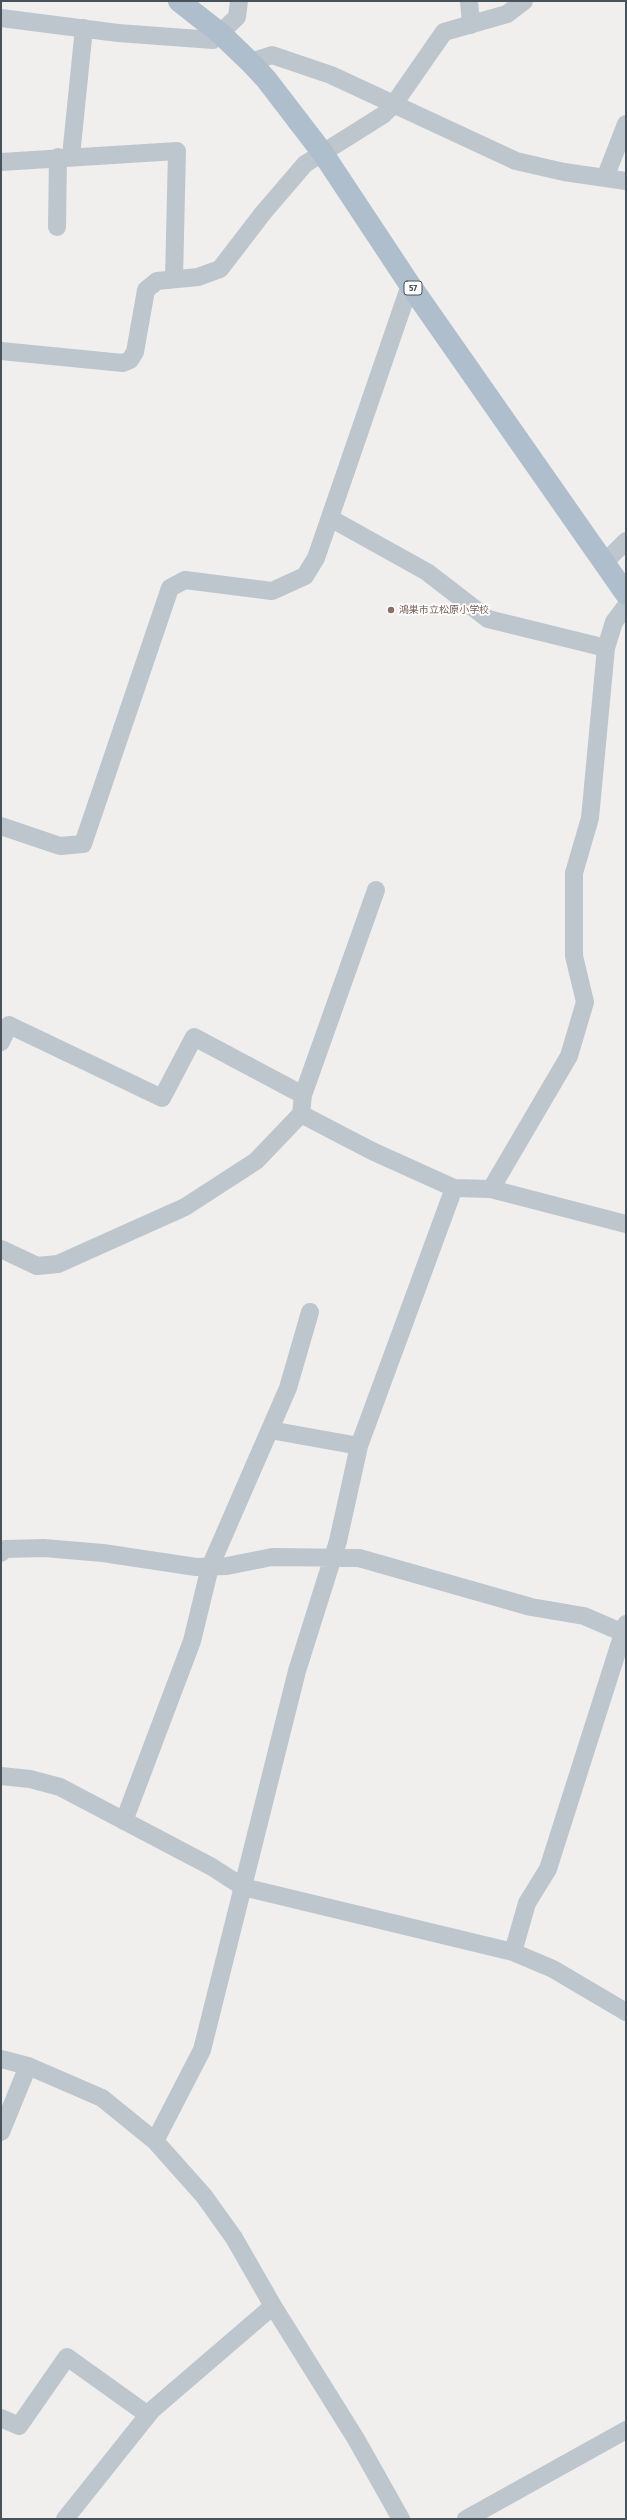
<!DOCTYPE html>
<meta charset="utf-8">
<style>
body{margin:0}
#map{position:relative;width:627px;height:2520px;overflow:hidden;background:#f1eeee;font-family:"Fira Sans Condensed",sans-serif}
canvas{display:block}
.frame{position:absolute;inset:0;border:2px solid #47525b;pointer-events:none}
</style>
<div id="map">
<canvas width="627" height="2520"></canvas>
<div class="frame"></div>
</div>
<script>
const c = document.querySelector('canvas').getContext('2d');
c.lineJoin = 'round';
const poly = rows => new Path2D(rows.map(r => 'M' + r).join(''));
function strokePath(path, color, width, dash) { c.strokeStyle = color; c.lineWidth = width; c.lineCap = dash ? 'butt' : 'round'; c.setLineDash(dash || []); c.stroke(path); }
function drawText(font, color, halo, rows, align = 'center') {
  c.font = font + ' "Fira Sans Condensed","Noto Sans JP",sans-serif'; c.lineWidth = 3.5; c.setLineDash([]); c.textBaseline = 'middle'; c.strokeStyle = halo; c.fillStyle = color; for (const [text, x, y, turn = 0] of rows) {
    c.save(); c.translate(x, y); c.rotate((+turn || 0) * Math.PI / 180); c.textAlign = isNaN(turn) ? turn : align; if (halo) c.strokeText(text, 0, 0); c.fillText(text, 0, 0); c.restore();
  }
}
strokePath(poly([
 [469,1,471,25],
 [1,18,118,33,213,40,237,17,239,1],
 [250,62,272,55,331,75,516,161,564,172,626,181],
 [71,156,84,28],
 [1,162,177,151,174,279],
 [605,178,626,124],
 [57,227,58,157],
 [1,351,123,363,130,360,135,352,146,290,157,281,198,277,220,269,263,213,305,164,383,115,394,104,444,32,507,14,524,1],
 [330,518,427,572,488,619,606,648],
 [604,563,626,541],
 [1,826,60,846,83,844,170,588,185,580,272,591,305,576,316,558,410,285],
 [376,890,303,1095,301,1114,372,1151,454,1188],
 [1,1042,9,1025,162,1098,194,1037,303,1095],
 [491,1189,569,1056,585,1002,574,956,574,873,590,818,606,648,614,622,626,606],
 [1,1249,37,1266,58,1264,185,1207,256,1161,301,1114],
 [270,1430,359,1446],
 [1,1553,5,1549,44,1548,103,1553,196,1567,227,1566,272,1557,359,1558,531,1607,584,1616,626,1634],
 [1,1776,30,1779,60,1787,212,1867,243,1887,513,1952,553,1969,626,2012],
 [124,1821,192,1641,210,1567,288,1388,310,1312],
 [513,1952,527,1903,548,1869,626,1624],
 [1,2059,28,2066,102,2098,155,2141,204,2196,234,2238,273,2306,356,2439,401,2519],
 [1,2132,28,2066],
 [155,2141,202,2050,297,1671,338,1541,359,1446,454,1188,491,1189,626,1224],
 [1,2418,19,2426,67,2357,148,2415],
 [65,2519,152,2410,273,2306],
 [466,2519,626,2430]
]), '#bdc6cd', 18);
strokePath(poly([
 [179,1,221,34,250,62,266,79,322,152,410,285,626,594]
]), '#afbecc', 22);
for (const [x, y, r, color] of [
 [391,610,4,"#8d6e63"]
]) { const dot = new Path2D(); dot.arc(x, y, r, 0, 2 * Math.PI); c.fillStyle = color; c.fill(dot); strokePath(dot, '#fff', 1.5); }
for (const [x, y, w] of [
 [413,288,18]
]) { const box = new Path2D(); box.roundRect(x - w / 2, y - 7, w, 14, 3); c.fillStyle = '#fff'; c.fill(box); strokePath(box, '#47525b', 1); }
drawText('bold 9px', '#47525b', null, [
 ["57",413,288]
]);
drawText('10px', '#785e54', '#fff', [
 ["鴻巣市立松原小学校",399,610]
], 'left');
</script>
